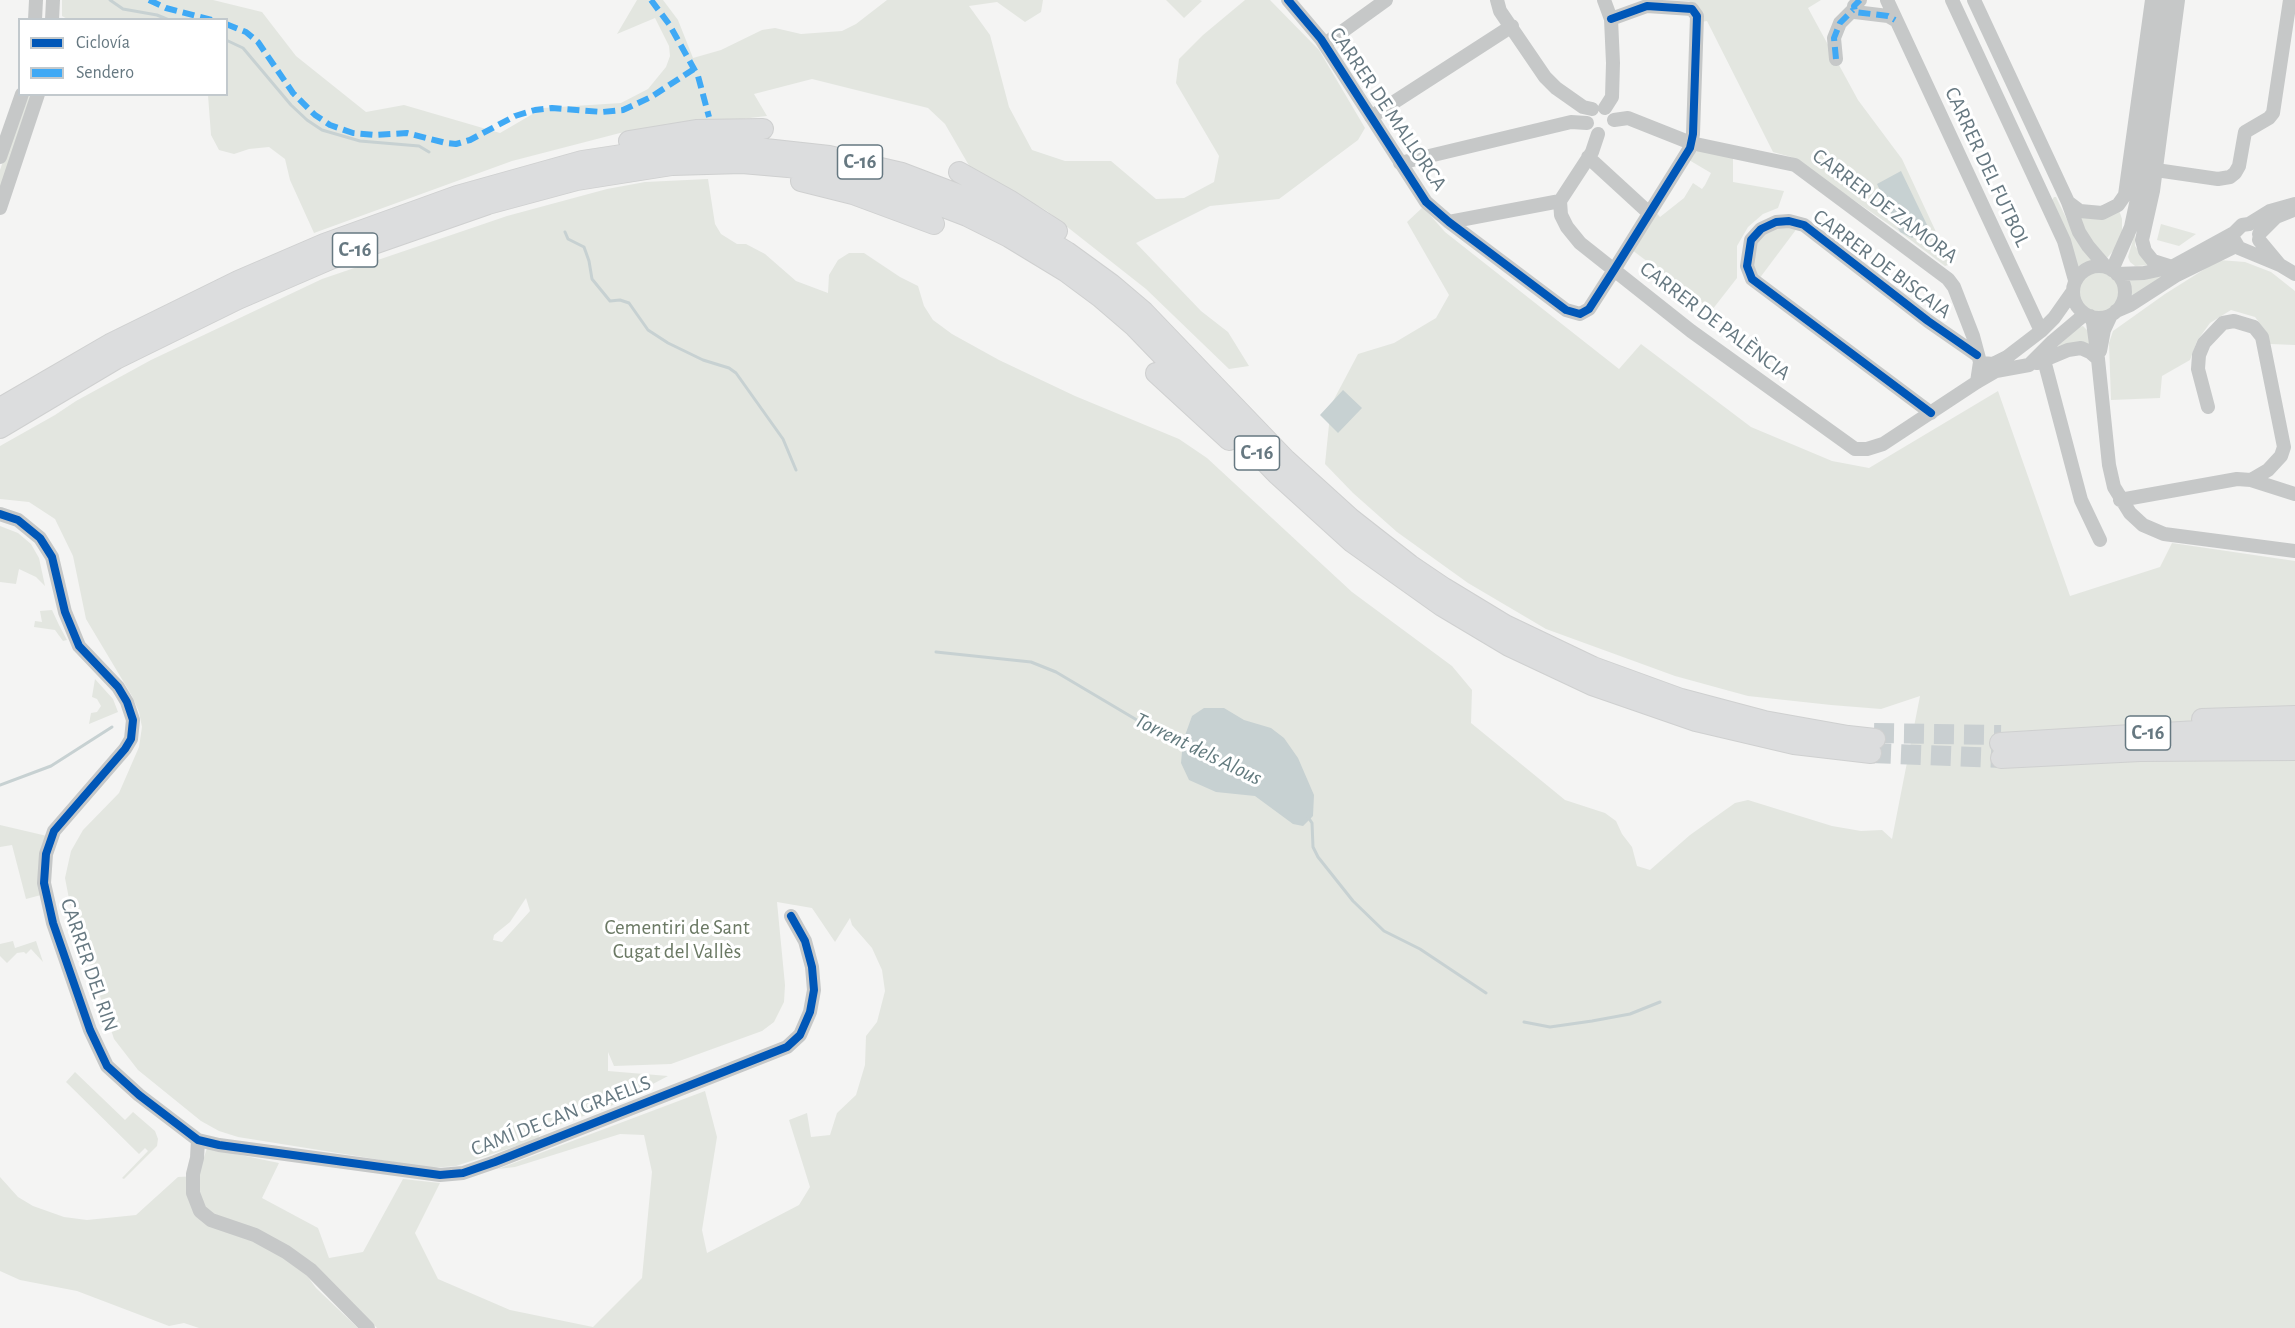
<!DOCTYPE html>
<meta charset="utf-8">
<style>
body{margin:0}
#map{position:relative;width:2295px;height:1328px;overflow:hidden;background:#f4f4f3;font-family:"Alegreya Sans",sans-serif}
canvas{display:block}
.legend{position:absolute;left:18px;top:18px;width:210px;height:78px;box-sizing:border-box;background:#fff;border:2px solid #c2c9cd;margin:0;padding:8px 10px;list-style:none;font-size:18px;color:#667881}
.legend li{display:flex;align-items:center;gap:12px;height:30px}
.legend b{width:30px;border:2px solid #c2c9cd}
</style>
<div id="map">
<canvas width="2295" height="1328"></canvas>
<ul class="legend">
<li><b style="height:8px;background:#0057b8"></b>Ciclovía</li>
<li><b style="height:8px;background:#3fa9f5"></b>Sendero</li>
</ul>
</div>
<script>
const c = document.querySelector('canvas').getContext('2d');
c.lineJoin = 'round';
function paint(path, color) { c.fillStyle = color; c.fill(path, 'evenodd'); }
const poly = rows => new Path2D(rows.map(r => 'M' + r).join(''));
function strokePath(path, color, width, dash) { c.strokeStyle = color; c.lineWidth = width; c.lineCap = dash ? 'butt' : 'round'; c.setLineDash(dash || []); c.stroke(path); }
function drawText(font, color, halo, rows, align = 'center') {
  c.font = font + ' "Alegreya Sans",sans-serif'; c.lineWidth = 6; c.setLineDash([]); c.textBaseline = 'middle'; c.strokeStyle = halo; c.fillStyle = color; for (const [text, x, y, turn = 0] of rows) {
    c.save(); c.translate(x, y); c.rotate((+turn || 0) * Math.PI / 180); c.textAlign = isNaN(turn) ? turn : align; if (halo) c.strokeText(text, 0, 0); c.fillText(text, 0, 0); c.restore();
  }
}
paint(poly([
 [62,0,213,0,262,12,296,56,366,112,404,105,500,133,543,108,621,103,648,89,666,67,670,56,669,46,655,18,617,34,637,0,663,0,678,20,693,58,721,50,762,30,775,28,801,34,842,31,856,24,887,0,1043,0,1041,12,1025,22,997,2,969,6,990,35,1009,107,1032,150,1065,161,1111,161,1156,199,1184,198,1214,182,1219,156,1176,83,1179,59,1203,35,1245,0,1270,0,1319,50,1365,128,1358,140,1279,199,1210,206,1136,243,1201,311,1228,332,1249,366,1229,369,1146,289,1047,211,971,169,945,124,928,108,812,79,754,94,767,116,620,133,512,161,314,233,290,180,285,159,269,147,249,149,234,154,219,150,211,135,208,95,226,94,226,20,69,20,62,16],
 [1166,0,1200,0,1202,1,1184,18],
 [1663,0,1821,0,1808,8,1858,100,1902,159,1951,264,1945,266,1900,232,1791,157,1773,152,1707,21,1701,22,1699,9,1689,1],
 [26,95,33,95,0,191,0,170],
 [1697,151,1708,151,1733,157,1733,182,1784,191,1778,208,1763,214,1748,227,1737,246,1737,278,1712,310,1632,250,1654,210,1660,217,1684,198,1693,183,1702,189,1705,185,1711,173,1689,160,1692,154],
 [708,179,715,224,721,234,737,244,746,244,765,254,796,281,828,293,829,275,838,260,849,253,864,253,900,277,918,286,924,306,933,320,952,334,999,360,1075,396,1179,439,1207,458,1352,592,1452,666,1472,690,1471,723,1565,800,1605,813,1616,821,1622,834,1632,847,1637,866,1650,870,1690,835,1735,803,1748,800,1832,826,1861,831,1882,830,1892,839,1920,696,1881,709,1831,705,1748,696,1675,676,1546,629,1468,583,1397,532,1353,493,1325,464,1331,405,1358,354,1394,343,1436,318,1449,295,1407,222,1423,207,1445,232,1619,369,1641,344,1751,427,1832,461,1869,468,1998,391,2070,596,2160,567,2172,543,2295,561,2295,1328,377,1328,314,1264,305,1273,316,1288,358,1328,199,1328,184,1323,169,1326,77,1291,20,1280,0,1271,0,1177,18,1197,33,1206,64,1217,87,1220,136,1215,178,1177,198,1176,207,1148,279,1163,262,1198,318,1228,329,1258,363,1252,403,1179,440,1183,415,1233,438,1279,510,1310,593,1327,642,1278,652,1172,644,1135,620,1134,515,1167,498,1169,705,1091,717,1137,702,1230,707,1253,799,1205,810,1187,789,1120,807,1113,811,1137,830,1135,837,1113,856,1095,865,1065,866,1036,877,1022,885,991,882,970,872,948,852,925,850,918,835,942,812,908,777,902,785,985,784,1002,774,1022,762,1031,671,1064,614,1066,608,1052,608,1071,668,1076,609,1107,541,1131,538,1139,456,1166,431,1168,238,1137,219,1131,201,1121,138,1070,114,1039,70,904,65,878,71,851,83,830,119,793,139,747,142,727,139,712,132,696,86,619,73,556,55,519,29,502,0,499,0,446,55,415,76,401,151,360,322,279,507,216,607,189,645,182],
 [526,898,530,911,502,942,493,940,494,935,510,922],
 [2054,197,2056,197,2072,230,2095,262,2076,273,2052,200],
 [2119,210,2122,219,2122,232,2114,250,2107,258,2082,230,2080,215],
 [2161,224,2196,234,2179,246,2157,240],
 [1777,227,1798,227,1759,279,1754,272,1752,244,1758,237],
 [2135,233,2135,246,2150,265,2135,266,2130,262,2128,257],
 [2219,260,2245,262,2271,272,2295,291,2295,345,2270,344,2265,330,2255,317,2231,310,2210,323,2197,341,2190,360,2162,376,2160,398,2111,400,2109,343,2113,331,2165,294],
 '2077 293a21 21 0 1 1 42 0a21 21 0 1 1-42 0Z',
 [2165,275,2130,301,2130,281,2132,278],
 [2083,326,2092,335,2093,348,2049,354,2079,327],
 [0,526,18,533,31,544,39,558,45,586,36,577,19,569,16,584,0,582],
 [52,610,59,625,67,640,63,641,55,630,34,627,35,621,42,622,40,611],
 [95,679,113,699,118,712,89,724,91,713,97,712,101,706,97,699,92,697],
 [0,825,47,836,41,895,26,899,12,845,0,847],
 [13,941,15,948,36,941,43,962,31,949,26,954,24,952,17,953,7,963,0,956,0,944],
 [75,1072,125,1120,133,1112,155,1131,158,1139,157,1146,124,1179,122,1178,148,1151,145,1148,139,1154,66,1082]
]), '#e3e6e0');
paint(poly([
 [1901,171,1929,229,1912,238,1900,232,1877,184],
 [1343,390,1362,408,1338,433,1320,415],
 [1204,708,1224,708,1244,720,1271,728,1284,738,1298,758,1314,795,1313,816,1303,826,1293,824,1255,796,1216,792,1189,780,1181,763,1183,741,1192,716]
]), '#c7d1d2');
strokePath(poly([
 [110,0,123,9,157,15,169,20],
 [226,40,243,48,291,105,307,120,322,130,360,141,419,146,429,152],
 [565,232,568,239,584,247,589,261,592,279,610,301,620,300,629,303,648,330,668,343,703,360,729,368,736,373,783,439,796,470],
 [936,652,1031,662,1056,672,1147,726,1184,741],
 [0,785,51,766,112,727],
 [1308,817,1312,823,1313,847,1318,857,1353,901,1384,931,1420,949,1486,993],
 [1524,1022,1550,1027,1592,1021,1630,1014,1660,1002]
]), '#c7d1d2', 3);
strokePath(poly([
 [1874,733,2001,735],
 [1871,753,2001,758]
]), '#c9cfd1', 20, [20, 10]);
const highway = poly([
 [629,141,696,130,763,129],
 [959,172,1009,200,1057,231],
 [801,181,853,194,934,224],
 [1156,373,1229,440],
 [0,408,112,343,238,281,324,244,457,196,582,161,667,148,747,147,829,156,902,173,965,197,1028,228,1067,252,1111,284,1144,312,1286,460,1350,518,1410,565,1444,588,1505,625,1593,667,1681,699,1764,721,1848,736,1875,739],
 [0,428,116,359,238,299,333,258,488,204,577,180,672,165,742,163,788,167,834,174,902,191,967,216,1009,237,1065,271,1100,297,1135,327,1277,474,1352,542,1442,606,1509,646,1592,685,1696,721,1794,744,1871,753],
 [2202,719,2295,716],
 [2000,743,2197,731,2295,733],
 [2001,758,2140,751,2295,750]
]);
strokePath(highway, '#cfd0d0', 22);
strokePath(poly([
 [1288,0,1321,39,1426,202,1449,222,1566,310,1580,314,1589,309,1614,270,1690,148,1693,134,1697,16,1692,9,1647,6,1611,19],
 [1497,0,1500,11,1545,77,1556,88,1583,107,1592,109],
 [1604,0,1611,19,1613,63,1612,97,1605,108],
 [1860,0,1854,6,1855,12,1888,16,1895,20],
 [1887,0,2041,331],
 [1952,0,2064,241,2075,280],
 [1974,0,2068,202,2079,232,2088,246,2106,267],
 [35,20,36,0],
 [52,20,53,0],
 [1325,44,1386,0],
 [1836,59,1834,38,1840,23,1853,10],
 [1371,117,1512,26],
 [1614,120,1628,118,1691,143,1795,165,1948,279,1954,287,1973,336,1980,362,1977,382],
 [1598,134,1592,152,1560,201,1561,215,1567,227,1580,243,1691,331,1855,449,1867,449,1883,444,1977,382,1996,371,2029,365,2053,341,2085,314],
 [0,157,22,94],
 [1588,157,1649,213],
 [1400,163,1571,122,1587,123],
 [2156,170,2218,179,2230,177,2235,173,2239,166,2245,132,2269,118,2273,113,2290,0],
 [2068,202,2080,211,2102,213,2118,205,2125,195,2152,0],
 [0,208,38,94],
 [1449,222,1560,201],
 [2259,234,2276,217,2291,211],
 [2233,238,2239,248,2280,265,2295,274],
 [2259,240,2279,264],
 '2073 292a26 26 0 1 1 52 0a26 26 0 1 1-52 0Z',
 [2172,267,2153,261,2145,251,2142,240,2153,191,2178,0],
 [2112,270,2131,227,2140,185,2166,0],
 [2117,274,2144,273,2172,267,2234,233,2242,225,2249,224,2270,211,2295,204],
 [2116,311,2130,305,2175,276,2236,246],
 [2090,316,2093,322,2098,359,2109,465,2114,487,2130,513,2143,525,2164,534,2295,551],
 [2100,351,2104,330,2111,315],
 [2044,360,2081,500,2100,540],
 [1982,363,1993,364,2007,357,2041,331,2054,318,2073,291],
 [2037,363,2068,350,2081,348,2090,352,2098,359],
 [2208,407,2198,369,2199,355,2204,343,2223,323,2234,321,2254,327,2262,337,2284,447,2281,456,2268,470,2251,480],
 [1931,413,1752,279,1747,266,1751,240,1761,229,1776,222,1789,221,1804,225,1928,321,1977,355],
 [2120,500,2237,479,2251,480,2295,494],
 [0,514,18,520,40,538,52,557,65,612,79,646,118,687,127,702,133,720,131,739,125,749,54,831,46,854,44,883,53,923,90,1030,107,1066,139,1095,198,1140,219,1145,440,1175,463,1173,495,1162,787,1047,800,1035,810,1012,814,990,812,967,805,941,791,916],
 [198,1140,197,1158,193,1174,193,1193,200,1211,211,1220,255,1235,286,1252,311,1270,368,1328]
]), '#c6c8c8', 14);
strokePath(highway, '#dcddde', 20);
strokePath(poly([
 [149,0,166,8,212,20],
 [651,0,669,24,698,76,709,117],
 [1860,0,1854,6,1855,12,1888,16,1895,20],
 [226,24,246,32,258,42,293,93,315,115,330,125,353,133,375,135,407,133,446,143,456,144,470,140,515,116,535,110,552,108,602,112,623,110,651,97,694,69],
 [1836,59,1834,38,1840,23,1853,10]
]), '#3fa9f5', 6, [12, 6]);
strokePath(poly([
 [1288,0,1321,39,1426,202,1449,222,1566,310,1580,314,1589,309,1614,270,1690,148,1693,134,1697,16,1692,9,1647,6,1611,19],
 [1931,413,1752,279,1747,266,1751,240,1761,229,1776,222,1789,221,1804,225,1928,321,1977,355],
 [0,514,18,520,40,538,52,557,65,612,79,646,118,687,127,702,133,720,131,739,125,749,54,831,46,854,44,883,53,923,90,1030,107,1066,139,1095,198,1140,219,1145,440,1175,463,1173,495,1162,787,1047,800,1035,810,1012,814,990,812,967,805,941,791,916]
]), '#0057b8', 8);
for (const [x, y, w] of [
 [860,162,45],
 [355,250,45],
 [1257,453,45],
 [2148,733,45]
]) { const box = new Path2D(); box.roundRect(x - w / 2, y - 17, w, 34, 4.5); c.fillStyle = '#fff'; c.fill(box); strokePath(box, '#667881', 1.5); }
drawText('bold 20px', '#667881', null, [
 ["C-16",860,162],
 ["C-16",355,250],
 ["C-16",1257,453],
 ["C-16",2148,733]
]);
drawText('21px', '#667881', '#fff', [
 ["CARRER DE MALLORCA",1388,109,56],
 ["CARRER DEL FUTBOL",1987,167,65],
 ["CARRER DE ZAMORA",1885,206,37],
 ["CARRER DE BISCAIA",1882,264,37],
 ["CARRER DE PALÈNCIA",1715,321,37],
 ["CARRER DEL RIN",89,965,71],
 ["CAMÍ DE CAN GRAELLS",561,1116,-21]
]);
drawText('21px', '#6b7964', '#fff', [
 ["Cementiri de Sant",677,928],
 ["Cugat del Vallès",677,952]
]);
drawText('italic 22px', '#627a7e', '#fff', [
 ["Torrent dels Alous",1198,749,26]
]);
</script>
